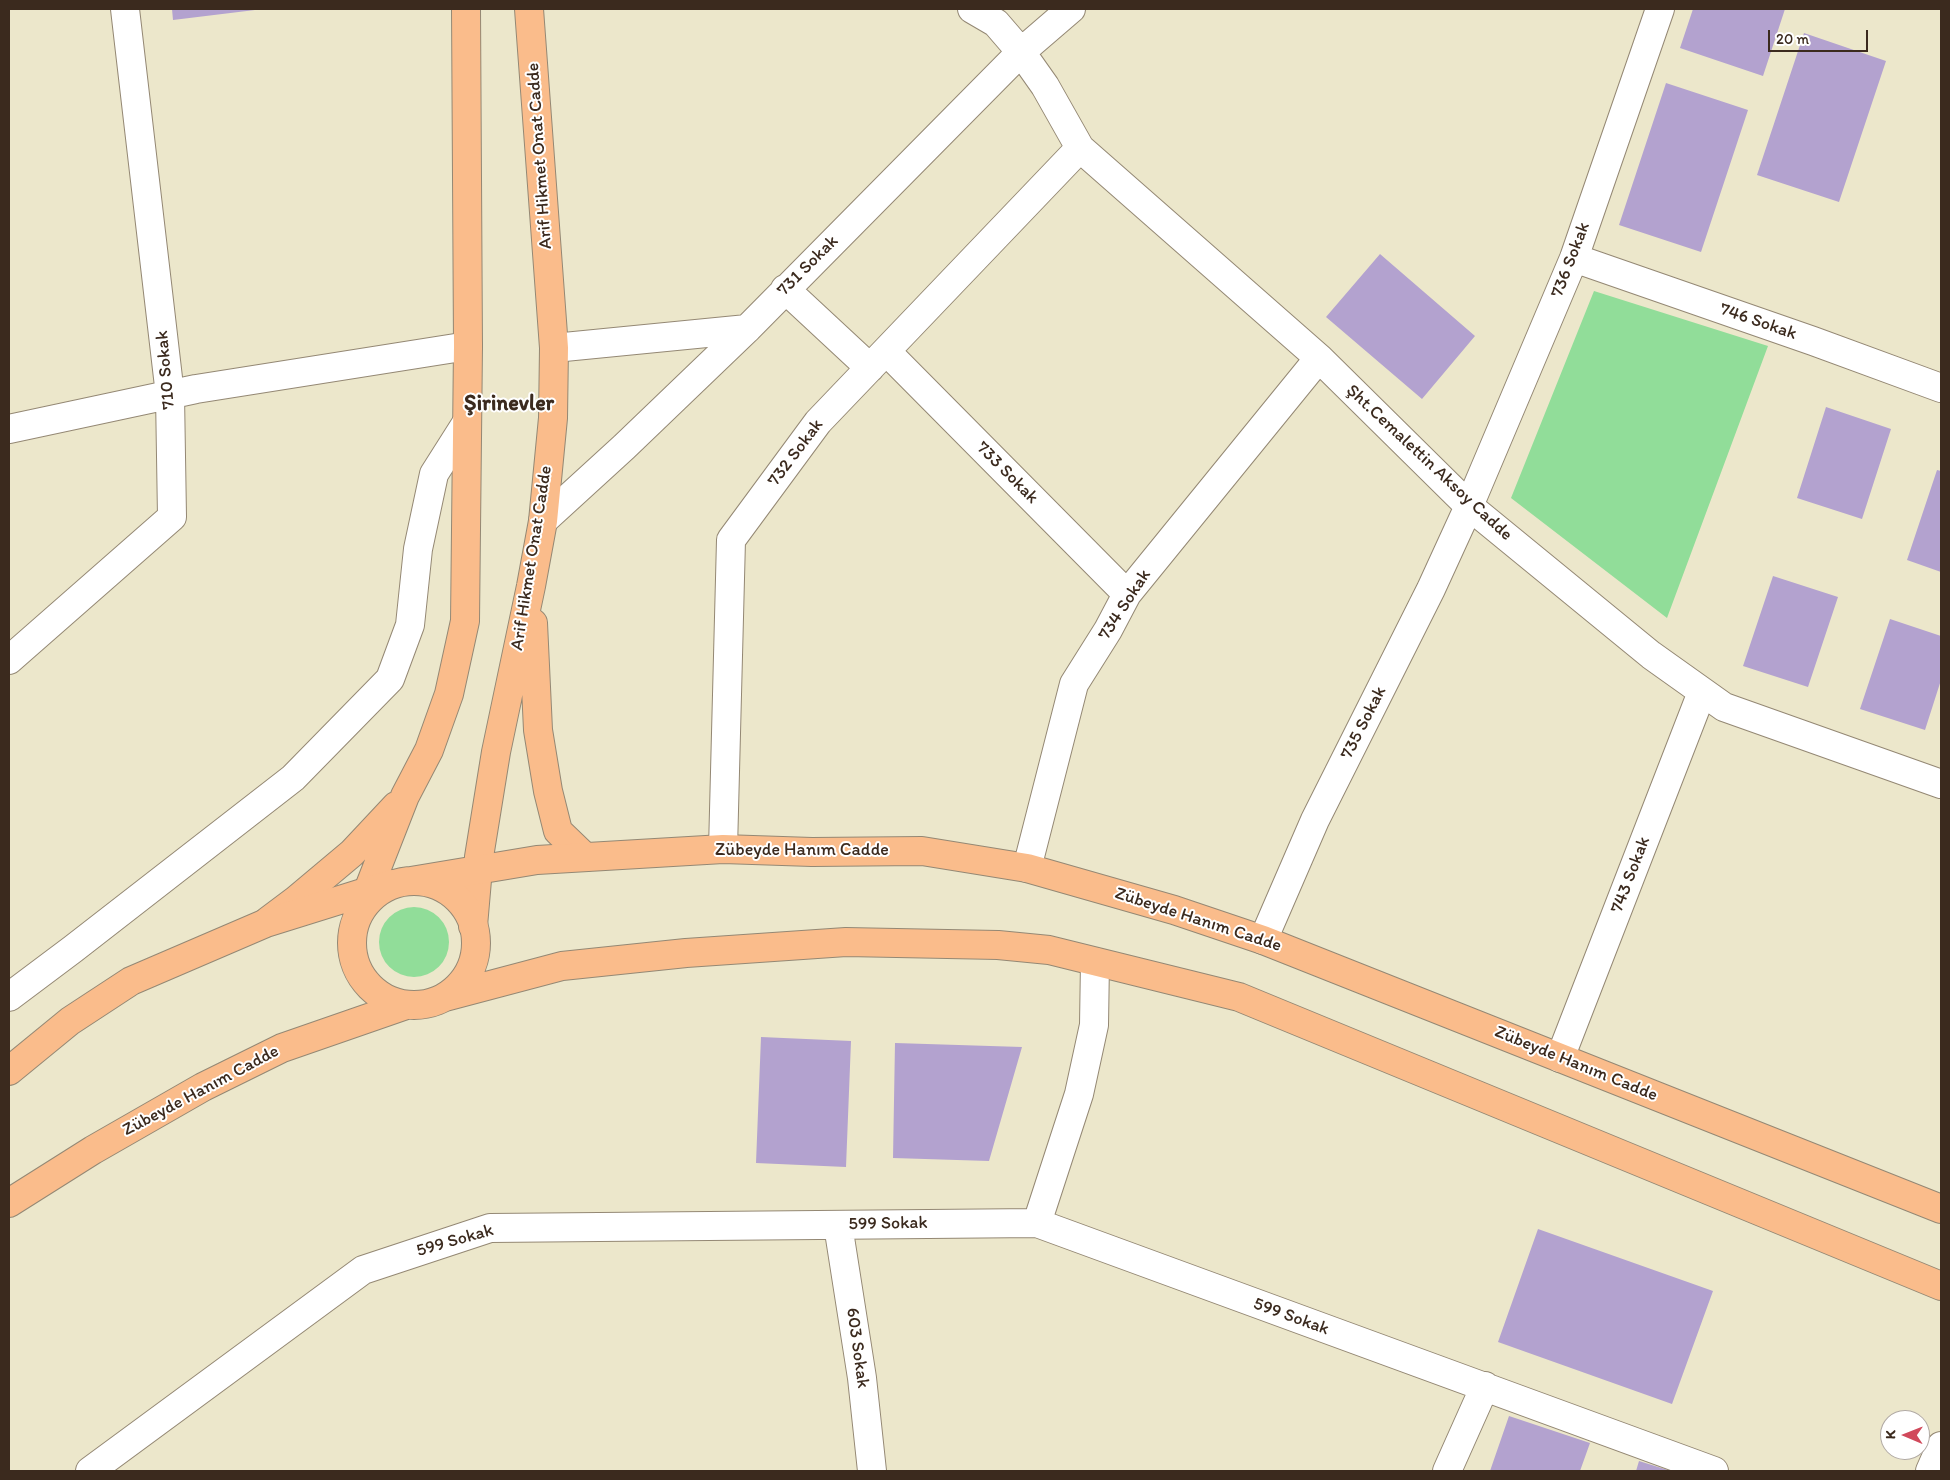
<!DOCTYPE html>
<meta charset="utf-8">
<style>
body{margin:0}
#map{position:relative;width:1950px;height:1480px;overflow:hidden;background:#ece7cb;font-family:Itim,sans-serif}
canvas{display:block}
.frame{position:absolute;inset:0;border:10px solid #3b2a1e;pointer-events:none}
.north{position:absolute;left:1880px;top:1410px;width:50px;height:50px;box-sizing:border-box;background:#fff;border:1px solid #b1aaa5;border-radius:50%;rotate:271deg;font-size:14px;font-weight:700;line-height:20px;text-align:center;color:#3b2a1e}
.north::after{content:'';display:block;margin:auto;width:18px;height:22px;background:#d1495b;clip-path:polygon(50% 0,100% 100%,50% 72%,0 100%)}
.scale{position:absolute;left:1768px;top:30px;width:100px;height:22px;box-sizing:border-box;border:2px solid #3b2a1e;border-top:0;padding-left:6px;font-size:15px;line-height:18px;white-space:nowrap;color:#3b2a1e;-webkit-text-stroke:4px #fff;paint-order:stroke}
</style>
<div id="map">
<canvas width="1950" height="1480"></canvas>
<div class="frame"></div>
<div class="north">K</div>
<div class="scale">20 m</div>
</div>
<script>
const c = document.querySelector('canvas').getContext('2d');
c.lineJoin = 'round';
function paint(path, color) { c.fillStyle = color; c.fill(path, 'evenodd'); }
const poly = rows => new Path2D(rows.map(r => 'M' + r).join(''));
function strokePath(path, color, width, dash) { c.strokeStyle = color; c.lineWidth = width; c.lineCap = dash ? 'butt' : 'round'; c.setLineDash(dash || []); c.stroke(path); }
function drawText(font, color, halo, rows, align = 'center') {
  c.font = font + ' Itim,sans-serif'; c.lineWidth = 4; c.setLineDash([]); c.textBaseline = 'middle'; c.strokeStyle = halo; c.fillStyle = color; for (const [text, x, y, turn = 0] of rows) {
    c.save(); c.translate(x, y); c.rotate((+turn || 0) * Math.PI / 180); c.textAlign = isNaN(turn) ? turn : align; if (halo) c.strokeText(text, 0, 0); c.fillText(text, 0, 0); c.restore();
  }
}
paint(poly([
 [1594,291,1768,346,1667,618,1511,498],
 '379 942a35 35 0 1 1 70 0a35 35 0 1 1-70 0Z'
]), '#91dd99');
paint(poly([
 [172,9,255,9,255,10,173,20],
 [1693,9,1785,9,1763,76,1680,48],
 [1804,33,1886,61,1839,202,1757,175],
 [1666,83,1748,110,1701,252,1619,225],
 [1380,254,1475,336,1422,399,1326,317],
 [1826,407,1891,429,1862,519,1797,498],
 [1937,470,1941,471,1941,572,1907,560],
 [1773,576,1838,597,1808,687,1743,666],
 [1890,619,1941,636,1941,680,1925,730,1860,709],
 [761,1037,851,1041,846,1167,756,1163],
 [895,1043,1022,1047,989,1161,893,1158],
 [1538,1229,1713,1291,1672,1404,1498,1342],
 [1509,1416,1590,1443,1580,1471,1490,1471],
 [1639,1461,1671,1471,1636,1471]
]), '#b3a2cf');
const minor = poly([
 [972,9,996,23,1021,52,1045,86,1080,148,1319,358,1469,506,1651,655,1724,707,1941,784],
 [1574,258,1813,341,1941,388],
 [785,289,870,368],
 [554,348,747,329],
 [886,351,1127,594],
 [9,429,196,389,468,346],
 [543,521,624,447,747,329,1021,52,1071,9],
 [9,660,172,517,170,395,125,9],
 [723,849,731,540,818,422,1080,148],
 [1027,868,1074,684,1108,630,1127,594,1319,358],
 [1263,940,1315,820,1431,589,1469,506,1574,258,1660,9],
 [9,997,73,949,293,778,390,679,410,625,418,549,434,474,467,422],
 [1560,1058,1702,692],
 [1037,1223,1079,1094,1094,1025,1095,962],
 [838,1225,862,1378,872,1471],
 [90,1471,363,1270,490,1228,1037,1223,1714,1471],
 [1447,1471,1485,1386],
 [1930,1471,1941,1446]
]);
const major = poly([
 [533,623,538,730,548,791,558,831,585,857],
 [360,911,405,796,429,750,449,694,465,621,468,346,466,9],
 [268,921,296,900,352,853,396,806],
 [473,926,479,857,496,752,531,586,543,521,553,418,554,348,529,9]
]);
const highway = poly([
 [411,881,537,860,723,849,812,852,922,851,1027,868,1174,910,1263,940,1941,1209],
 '352 943a62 62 0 1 1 124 0a62 62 0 1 1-124 0Z',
 [445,997,562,966,686,953,846,942,998,945,1049,950,1239,997,1941,1286],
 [9,1071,70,1021,131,981,266,923,391,884],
 [9,1203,93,1150,203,1087,282,1048,406,1005]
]);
strokePath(minor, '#948874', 30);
strokePath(major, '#948874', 30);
strokePath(highway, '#948874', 30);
strokePath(minor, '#fff', 28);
strokePath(major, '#fabc8b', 28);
strokePath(highway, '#fabc8b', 28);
drawText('18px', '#3b2a1e', '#fff', [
 ["Arif Hikmet Onat Cadde",540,156,-94],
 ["736 Sokak",1571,260,-69],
 ["731 Sokak",808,266,-45],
 ["746 Sokak",1758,322,19],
 ["710 Sokak",166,370,-95],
 ["732 Sokak",796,453,-53],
 ["Şht.Cemalettin Aksoy Cadde",1429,463,43],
 ["733 Sokak",1007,473,45],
 ["Arif Hikmet Onat Cadde",532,558,-81],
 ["734 Sokak",1125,605,-57],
 ["735 Sokak",1364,723,-63],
 ["Zübeyde Hanım Cadde",802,850],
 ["743 Sokak",1631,875,-69],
 ["Zübeyde Hanım Cadde",1198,920,18],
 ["Zübeyde Hanım Cadde",1576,1064,22],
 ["Zübeyde Hanım Cadde",201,1091,-28],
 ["599 Sokak",888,1224,-1],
 ["599 Sokak",455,1241,-16],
 ["599 Sokak",1291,1317,20],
 ["603 Sokak",857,1348,82]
]);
drawText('bold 22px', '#3b2a1e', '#fff', [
 ["Şirinevler",509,404]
]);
</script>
